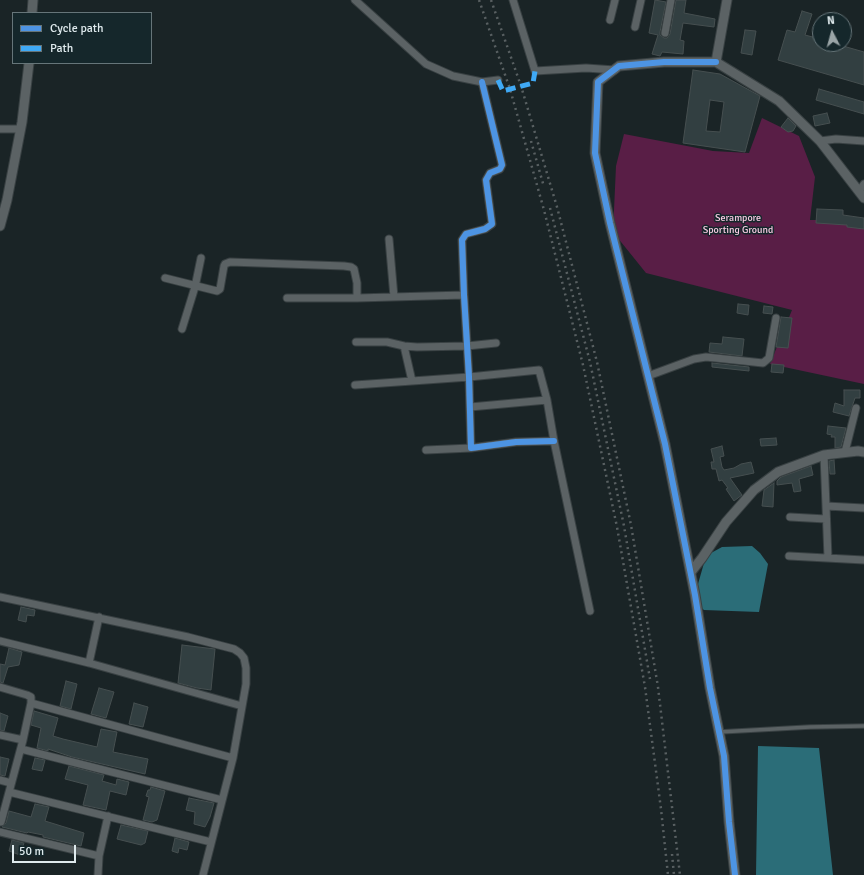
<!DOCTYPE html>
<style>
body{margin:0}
#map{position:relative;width:864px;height:875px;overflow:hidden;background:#1a2426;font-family:Signika,sans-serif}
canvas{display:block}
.legend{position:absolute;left:12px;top:12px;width:140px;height:52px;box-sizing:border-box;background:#15272b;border:1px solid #667579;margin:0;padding:5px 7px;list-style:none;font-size:12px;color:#dfeaed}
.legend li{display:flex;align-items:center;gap:8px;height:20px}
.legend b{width:20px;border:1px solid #667579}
.north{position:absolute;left:812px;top:12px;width:40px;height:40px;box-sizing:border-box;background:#15272b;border:1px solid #667579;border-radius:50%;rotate:354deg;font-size:11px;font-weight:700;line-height:16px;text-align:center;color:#dfeaed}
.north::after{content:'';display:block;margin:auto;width:14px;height:18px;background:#9aa5a7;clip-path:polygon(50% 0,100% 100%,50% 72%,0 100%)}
.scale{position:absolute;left:12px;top:845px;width:64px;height:18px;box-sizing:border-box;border:2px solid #dfeaed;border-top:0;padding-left:5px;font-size:12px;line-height:14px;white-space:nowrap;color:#dfeaed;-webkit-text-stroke:3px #15272b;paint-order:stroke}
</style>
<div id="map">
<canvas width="864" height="875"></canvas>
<ul class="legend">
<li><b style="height:5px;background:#4d94e3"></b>Cycle path</li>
<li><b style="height:5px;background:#3fa9f5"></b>Path</li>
</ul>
<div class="north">N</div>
<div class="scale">50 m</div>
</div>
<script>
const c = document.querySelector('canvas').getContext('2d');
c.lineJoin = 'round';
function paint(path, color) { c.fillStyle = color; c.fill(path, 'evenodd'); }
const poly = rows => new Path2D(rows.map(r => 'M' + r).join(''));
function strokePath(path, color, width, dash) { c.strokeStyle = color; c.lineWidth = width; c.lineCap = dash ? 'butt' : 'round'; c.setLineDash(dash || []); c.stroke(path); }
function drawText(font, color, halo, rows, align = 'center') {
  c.font = font + ' Signika,sans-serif'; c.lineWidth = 3; c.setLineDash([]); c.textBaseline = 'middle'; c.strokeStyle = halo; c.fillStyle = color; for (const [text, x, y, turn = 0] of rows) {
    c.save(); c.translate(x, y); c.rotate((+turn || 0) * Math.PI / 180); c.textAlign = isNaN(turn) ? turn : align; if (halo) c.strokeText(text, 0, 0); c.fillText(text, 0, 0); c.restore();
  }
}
paint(poly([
 [762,118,799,136,815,177,810,220,832,220,864,224,864,384,770,364,792,310,646,273,613,232,616,166,624,134,713,151,749,153]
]), '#591e46');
paint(poly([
 [752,546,760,553,768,564,759,612,704,610,698,605,696,591,704,563,711,553,722,547],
 [758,746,819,748,833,875,756,875]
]), '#2b6d78');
const building = poly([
 [655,0,666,2,660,32,660,35,664,38,667,38,670,34,676,0,686,0,684,13,715,19,714,27,683,23,680,40,684,41,683,54,662,52,660,56,652,54,658,35,649,33,655,0],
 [802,11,812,14,805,35,820,39,820,44,836,44,864,52,864,85,778,60,787,30,795,32,802,11],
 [745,30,756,31,752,55,741,53,745,30],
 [693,70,720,74,760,96,745,152,683,143,693,70],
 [710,100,724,102,720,132,706,131,710,100],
 [819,89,864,102,864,114,816,100,819,89],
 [827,113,830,123,815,126,813,116,827,113],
 [788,118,796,126,793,131,788,132,781,127,788,118],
 [817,209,843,210,843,215,864,218,864,229,847,227,847,225,816,223,817,209],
 [738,304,749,305,748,315,737,313,738,304],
 [764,306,773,307,772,314,763,313,764,306],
 [781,317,792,318,788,348,776,347,781,317],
 [723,337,744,339,742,356,709,352,710,343,722,344,723,337],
 [712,363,749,367,749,371,712,367,712,363],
 [772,364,784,365,783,373,771,372,772,364],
 [844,390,860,390,860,398,855,398,849,416,833,412,835,403,844,406,844,390],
 [828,426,846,428,841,447,835,448,835,437,831,437,832,435,827,434,828,426],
 [776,438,777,445,761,446,760,439,776,438],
 [722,446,724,456,720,457,722,467,724,470,734,468,741,464,751,462,754,473,730,478,742,495,734,501,726,489,728,488,722,480,719,481,716,469,712,469,711,462,714,462,711,449,722,446],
 [834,460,835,474,830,474,829,461,834,460],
 [811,466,813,475,799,479,801,491,794,492,792,483,777,485,777,481,781,477,811,466],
 [774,483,773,507,762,506,764,490,774,483],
 [21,607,35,610,34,616,27,615,26,622,18,620,21,607],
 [182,645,215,649,211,690,197,688,178,683,182,645],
 [9,648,22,652,19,665,8,667,3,683,0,682,0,664,5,665,9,648],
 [66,681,77,684,71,709,60,706,66,681],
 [99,688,114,692,106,718,91,714,99,688],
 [134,703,148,707,143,727,129,724,134,703],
 [34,711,58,718,53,736,63,739,97,747,101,729,117,732,113,752,148,759,145,774,72,757,48,749,48,751,37,748,41,728,31,725,34,711],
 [0,713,8,716,4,731,0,730,0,713],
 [0,757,9,759,5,776,0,775,0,757],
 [35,758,45,760,42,771,32,769,35,758],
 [69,766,104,775,102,781,116,785,117,779,129,782,126,795,110,791,106,810,83,805,88,785,65,779,69,766],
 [151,787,165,791,157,820,152,822,143,820,149,797,146,796,148,790,150,790,151,787],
 [189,798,214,803,210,817,205,827,194,824,195,812,186,810,189,798],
 [35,804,49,807,45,821,84,833,81,846,43,837,43,835,28,832,27,833,2,827,6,823,9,811,31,817,35,804],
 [121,825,148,831,145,843,141,845,117,839,121,825],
 [175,838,189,842,187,850,179,848,178,853,172,851,175,838],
 [12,840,24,843,20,855,9,851,12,840]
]);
paint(building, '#323f41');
strokePath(building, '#464f50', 1);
const service = poly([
 [719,732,810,727,864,726]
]);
const minor = poly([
 [355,0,426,64,453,76,482,82,498,80],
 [513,0,535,71,586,68,615,70],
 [610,20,615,0],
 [635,27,641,0],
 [665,33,671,0],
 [482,82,502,165,500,169,490,173,486,180,492,224,485,229,466,234,462,240,464,295,469,377,471,448,516,442,554,441],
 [0,129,21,129],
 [820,141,836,139,864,141],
 [859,191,864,184],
 [389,239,394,297],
 [165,278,217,291,220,289,224,266,225,264,230,262,344,266,351,267,354,269,357,283,357,298],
 [287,298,357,298,464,295],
 [182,329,195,287,201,258],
 [356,342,387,342,404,346],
 [648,376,694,359,706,357,763,363,769,358,776,318],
 [412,381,404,346,417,347,467,346,496,343],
 [355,385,469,377,539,370,547,400,554,441,590,611],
 [470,407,547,400],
 [426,450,471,448],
 [845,452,856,408],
 [824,455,828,558],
 [826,506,864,508],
 [790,517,826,519],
 [789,556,864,560],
 [0,597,188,637,234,649,240,653,244,658,246,668,246,684,233,758,203,875],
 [0,641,89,663,242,706],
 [89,663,99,617],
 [0,687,27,695,31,697,31,703,23,740,1,822,0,822],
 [31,703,233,758],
 [0,735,23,740],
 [21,749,222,800],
 [0,780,11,783],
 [9,792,211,842],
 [0,832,99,856],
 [98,875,99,856,108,816]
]);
const tertiary = poly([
 [727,0,716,62,779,101,820,141,864,198],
 [32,13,33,0],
 [716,62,664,62,619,66,598,82,595,153,610,223,665,444,695,595,710,688,724,756,729,822,735,875],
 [0,226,7,200,22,122,29,63],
 [691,572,702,558,726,522,754,490,778,472,824,455,858,451,864,452]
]);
strokePath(service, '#394143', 5.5);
strokePath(minor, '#394143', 9);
strokePath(tertiary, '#394143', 11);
strokePath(service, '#5b6264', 3.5);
strokePath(minor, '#5b6264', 7);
strokePath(tertiary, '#5b6264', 9);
strokePath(poly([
 [479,0,510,89,544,210,583,365,617,527,645,687,661,809,668,875],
 [491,0,521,86,557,207,597,362,631,525,658,687,680,875],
 [531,141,544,187],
 [550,208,590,362,624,526,650,679],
 [672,854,674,875]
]), '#596062', 2.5, [2, 4]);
strokePath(poly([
 [498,80,503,91,533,83,535,71]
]), '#3fa9f5', 5, [10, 5]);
strokePath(poly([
 [716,62,664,62,619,66,598,82,595,153,610,223,665,444,695,595,710,688,724,756,729,822,735,875],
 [482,82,502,165,500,169,490,173,486,180,492,224,485,229,466,234,462,240,464,295,469,377,471,448,516,442,554,441]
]), '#4d94e3', 6);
drawText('10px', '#f9cce4', '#15272b', [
 ["Serampore",738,218],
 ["Sporting Ground",738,230]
]);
</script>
